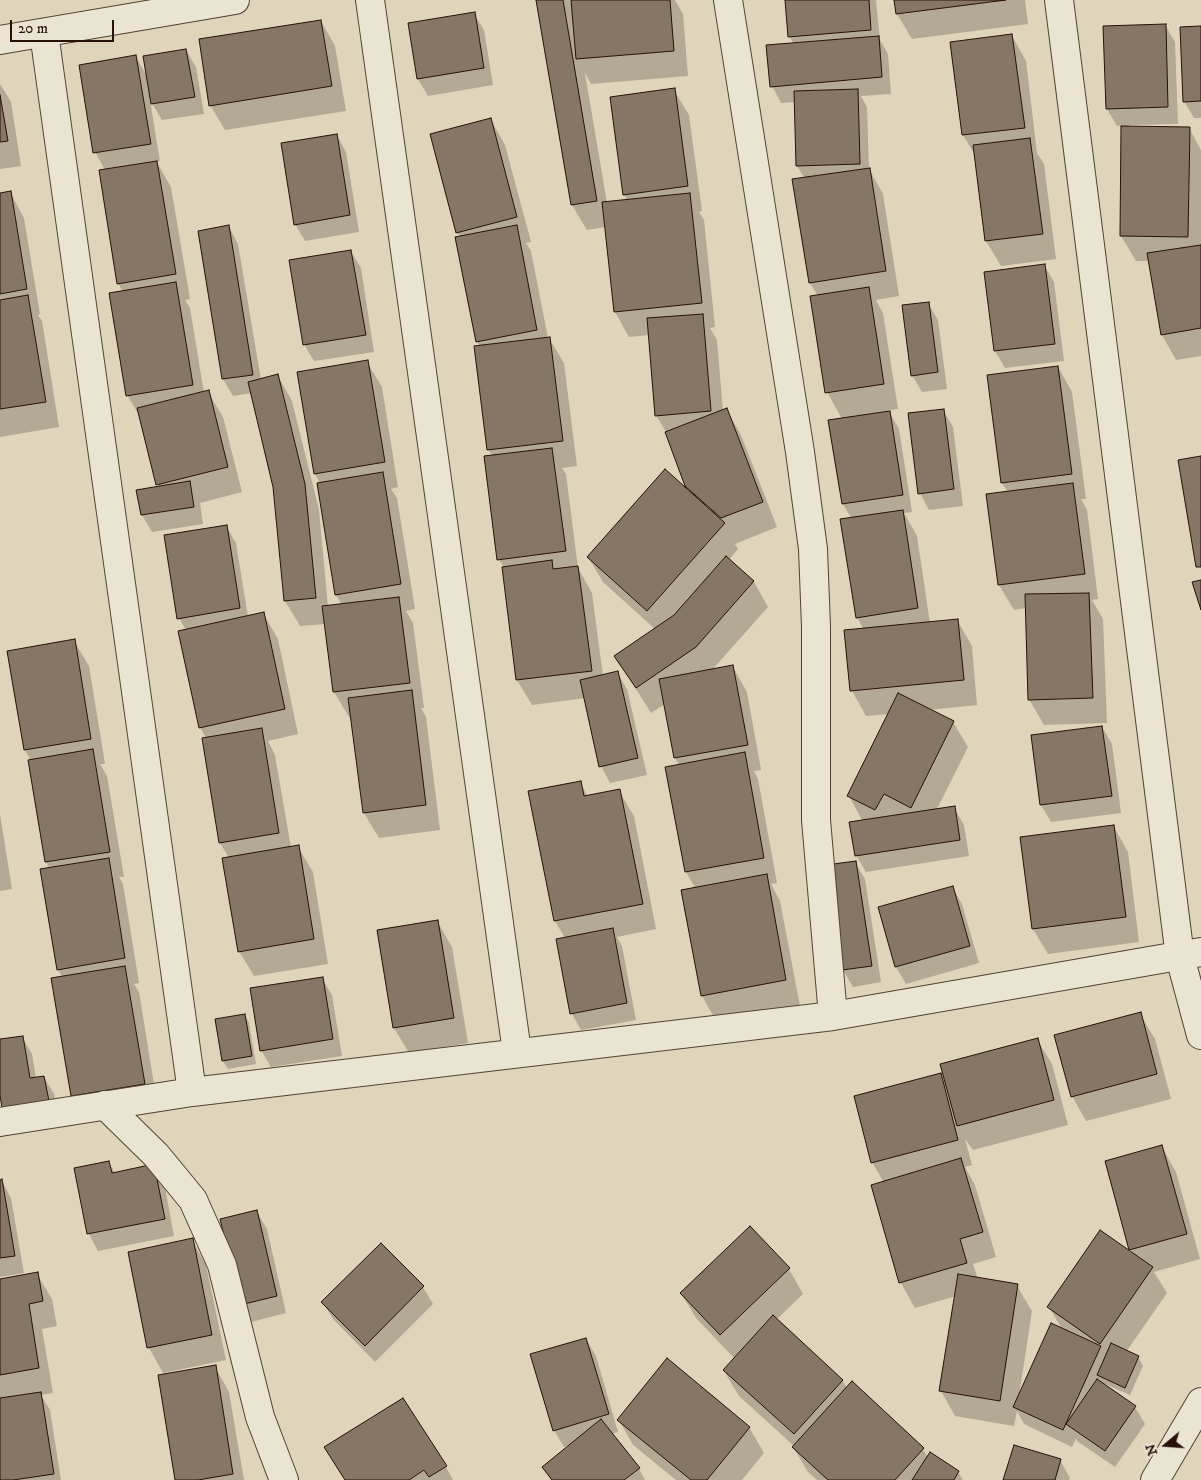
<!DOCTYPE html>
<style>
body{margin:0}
#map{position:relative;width:1201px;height:1480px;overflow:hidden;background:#dfd5ba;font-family:"IM FELL DW Pica",serif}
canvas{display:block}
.north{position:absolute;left:1141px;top:1420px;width:50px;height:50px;-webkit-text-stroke:4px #eae4d2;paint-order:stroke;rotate:252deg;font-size:14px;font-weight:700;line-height:20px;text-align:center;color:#261008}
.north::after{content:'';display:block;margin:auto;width:18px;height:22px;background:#261008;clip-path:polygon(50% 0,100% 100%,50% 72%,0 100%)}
.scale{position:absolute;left:10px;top:20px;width:104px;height:22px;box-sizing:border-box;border:2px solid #261008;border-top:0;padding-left:6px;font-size:15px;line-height:18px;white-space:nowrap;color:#261008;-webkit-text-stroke:4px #eae4d2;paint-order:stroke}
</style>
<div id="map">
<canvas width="1201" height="1480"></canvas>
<div class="north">N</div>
<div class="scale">20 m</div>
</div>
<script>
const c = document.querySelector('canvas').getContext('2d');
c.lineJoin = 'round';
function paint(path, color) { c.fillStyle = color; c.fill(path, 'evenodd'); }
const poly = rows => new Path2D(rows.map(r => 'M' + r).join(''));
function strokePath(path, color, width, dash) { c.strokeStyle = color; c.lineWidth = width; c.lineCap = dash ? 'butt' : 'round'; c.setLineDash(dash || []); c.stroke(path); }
paint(poly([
 [538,0,569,0,573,6,572,0,675,0,683,14,688,76,591,84,585,73,607,203,628,201,624,195,611,98,674,90,689,115,702,211,699,212,704,220,715,327,710,328,717,340,723,411,726,409,741,435,777,527,735,544,738,549,729,560,754,582,768,607,712,670,733,667,747,692,761,770,754,771,758,779,777,883,771,884,780,901,800,1006,716,1021,702,996,696,889,686,872,679,765,675,758,665,704,651,713,615,656,655,629,603,582,588,557,691,494,687,486,666,432,656,415,650,335,629,337,615,312,606,227,587,230,572,205],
 [786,0,876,0,880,40,888,54,891,94,861,96,867,107,869,169,883,194,899,296,876,300,883,313,898,409,888,410,899,429,912,512,904,513,917,536,930,623,957,620,972,646,977,705,929,710,953,722,968,747,936,811,954,808,964,825,969,856,866,872,856,855,863,822,849,796,889,714,866,716,852,691,864,630,857,617,852,519,843,504,830,421,842,419,827,392,818,296,810,283,805,179,797,166,796,102,781,103,772,86,794,44,789,36],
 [895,0,1025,0,1028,24,912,39,897,14],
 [474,14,484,30,493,85,428,96,418,79,409,24],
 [321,21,335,46,346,111,225,130,210,105],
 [1165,25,1175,42,1178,124,1129,125,1129,128,1189,128,1201,150,1201,356,1176,360,1162,335,1149,261,1136,261,1121,236,1122,125,1117,126,1107,109],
 [1201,27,1201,118,1194,118,1184,101],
 [1012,36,1026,61,1037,153,1044,164,1056,259,1001,266,986,241,975,155,963,135,952,43],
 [186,50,196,67,204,114,162,120,150,100,160,161,156,161,171,187,190,299,185,300,190,308,204,393,208,392,223,417,242,492,200,503,203,524,152,532,142,515,159,488,141,418,127,395,123,292,118,283,105,170,95,152,136,57,147,76],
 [0,84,11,102,21,166,0,169],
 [491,120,505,145,531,242,526,243,531,251,548,338,549,338,564,363,577,466,562,468,566,474,578,568,592,593,603,676,617,672,627,689,647,775,610,783,601,766,586,698,532,705,517,680,504,568,499,559,492,456,489,450,476,348,480,347,477,341,460,237,457,232],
 [337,135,346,152,359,232,305,241,295,224],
 [10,192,24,218,40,314,38,315,42,321,59,427,0,437,0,194],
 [229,227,238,244,261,380,278,376,292,401,319,510,328,607,342,605,336,595,320,483,315,474,367,362,382,387,398,487,391,489,397,498,415,609,406,611,413,623,424,708,421,708,426,717,440,830,379,838,364,813,352,717,349,717,334,692,326,624,300,626,285,601,274,487,252,393,233,396,223,379,200,232],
 [351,252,361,268,374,352,314,361,304,344],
 [1044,265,1054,282,1064,361,1005,368,995,351,985,273],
 [928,303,938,320,947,389,922,392,912,375],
 [1058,367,1072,392,1086,499,1081,499,1087,510,1098,599,1092,600,1103,619,1107,723,1044,725,1029,699,1026,608,1014,610,999,585,1008,492,1002,483],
 [943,410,953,427,963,506,929,510,920,493],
 [226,526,236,543,248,617,263,613,278,639,298,734,268,741,275,755,291,848,298,847,313,872,328,964,254,976,239,951,229,858,220,843,206,738,200,727,186,630,179,618],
 [74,641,89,666,105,764,100,764,107,776,124,877,119,877,123,884,139,983,134,984,139,992,158,1109,87,1121,72,1096,62,977,58,969,50,869,46,862,31,761,25,750],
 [1102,727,1112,744,1121,813,1051,822,1041,805],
 [580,782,588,797,619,791,634,816,656,929,617,937,622,946,636,1020,581,1030,572,1014,565,938,555,921,530,792],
 [0,814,12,889,0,891],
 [1114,827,1128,852,1139,942,1048,954,1033,929],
 [855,862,865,879,881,982,853,987,843,970],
 [952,887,962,904,979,963,906,984,896,967],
 [437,921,452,947,468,1043,409,1053,394,1028],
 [322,978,332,995,342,1056,271,1067,261,1050],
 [1140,1014,1155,1039,1171,1099,1086,1121,1072,1096],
 [245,1015,249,1023,256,1064,228,1069,223,1061],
 [22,1037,32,1054,36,1078,44,1077,54,1094,58,1118,0,1087,0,1041],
 [1037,1039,1052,1064,1068,1125,973,1150,965,1139,972,1165,965,1167,975,1185,996,1257,973,1264,978,1279,1017,1286,1032,1311,1019,1396,1062,1329,1049,1307,1134,1256,1131,1249,1162,1147,1176,1172,1200,1259,1154,1272,1167,1293,1126,1352,1138,1357,1143,1366,1130,1395,1103,1383,1102,1384,1135,1407,1145,1424,1115,1467,1077,1441,1076,1439,1072,1447,1024,1424,1017,1411,1014,1426,955,1416,941,1391,956,1296,915,1308,901,1283,884,1183,872,1162,941,1075,947,1085],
 [109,1163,115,1173,154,1165,164,1182,174,1236,98,1251,89,1234,76,1169],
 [0,1181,2,1181,11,1198,24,1273,0,1277],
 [257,1212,267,1229,286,1313,251,1322,242,1305],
 [192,1240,206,1265,226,1360,163,1373,149,1348],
 [381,1245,423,1287,433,1304,375,1362,333,1319,323,1303],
 [789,1269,803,1294,776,1320,842,1380,847,1388,923,1449,928,1458,958,1472,963,1480,817,1480,808,1472,793,1447,794,1446,739,1396,724,1371,735,1359,696,1318,681,1293],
 [37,1274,52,1299,57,1326,42,1329,53,1393,41,1395,50,1410,61,1480,0,1480,0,1280],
 [586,1339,596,1356,618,1432,611,1434,639,1469,645,1480,551,1480,543,1467,571,1445,564,1447,554,1430],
 [215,1367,229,1392,244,1480,176,1480],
 [619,1420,749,1427,764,1453,742,1480,676,1480,633,1445],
 [326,1448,446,1467,453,1480,345,1480],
 [1060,1460,1070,1478,1069,1480,1004,1480]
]), '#0003');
const building = poly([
 [536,0,563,0,597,201,571,205,536,0],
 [571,0,670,0,674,51,576,59,571,0],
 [785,0,869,0,871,30,788,37,785,0],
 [894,0,1006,0,896,14,894,0],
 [475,12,484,68,417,79,408,23,475,12],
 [321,20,332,86,209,106,199,39,321,20],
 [1166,24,1168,107,1106,109,1103,26,1166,24],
 [1201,26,1201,101,1183,102,1180,27,1201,26],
 [1012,34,1025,128,962,135,950,42,1012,34],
 [879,36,882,77,770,87,766,45,879,36],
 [186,49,195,97,151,104,143,56,186,49],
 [136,55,151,144,93,153,79,65,136,55],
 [675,88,688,186,623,195,610,97,675,88],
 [858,89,860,164,796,166,794,91,858,89],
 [0,95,8,141,0,142,0,95],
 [491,118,517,217,456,233,430,134,491,118],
 [1121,126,1190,127,1188,237,1120,236,1121,126],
 [337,134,350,215,294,225,281,143,337,134],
 [1030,138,1043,234,985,241,973,145,1030,138],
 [157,161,176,274,117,284,99,170,157,161],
 [870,168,886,271,809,283,792,179,870,168],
 [11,191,27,289,0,294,0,193,11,191],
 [690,193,702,303,614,312,602,202,690,193],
 [229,225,253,375,222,379,198,231,229,225],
 [517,225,537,330,476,342,455,237,517,225],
 [1201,245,1201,328,1161,335,1147,253,1201,245],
 [351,250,366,335,303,345,289,260,351,250],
 [1045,264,1055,344,994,351,984,272,1045,264],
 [176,282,193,385,126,396,109,293,176,282],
 [869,287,884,384,825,393,810,296,869,287],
 [28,295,46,402,0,409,0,300,28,295],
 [929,302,938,372,911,376,902,305,929,302],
 [703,314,711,411,655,416,647,318,703,314],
 [550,337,563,441,487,450,474,346,550,337],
 [368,360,385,462,314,474,297,372,368,360],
 [1058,366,1072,474,1001,483,987,375,1058,366],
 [278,374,305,484,316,598,284,601,273,487,248,382,278,374],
 [209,390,228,467,156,485,137,408,209,390],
 [727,408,763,502,721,518,685,486,665,432,727,408],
 [944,409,954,489,918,494,908,413,944,409],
 [890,411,903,495,842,504,828,420,890,411],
 [552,448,566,551,497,560,484,456,552,448],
 [1201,456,1201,567,1196,567,1178,460,1201,456],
 [665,469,725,523,647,611,587,557,665,469],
 [383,472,401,584,335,595,317,483,383,472],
 [190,481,194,507,141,515,136,490,190,481],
 [1073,483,1085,574,998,585,986,494,1073,483],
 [903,510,918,608,856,618,840,519,903,510],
 [227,525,240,608,177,619,164,535,227,525],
 [726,556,754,581,696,647,636,688,614,656,674,615,726,556],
 [552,560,553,569,578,566,592,671,516,680,502,567,552,560],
 [1201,580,1201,610,1192,582,1201,580],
 [1089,593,1093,698,1028,700,1025,594,1089,593],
 [399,597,410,683,333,692,322,606,399,597],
 [264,612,285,709,199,728,178,631,264,612],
 [958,619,964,680,850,691,844,630,958,619],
 [75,639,91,739,24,750,7,651,75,639],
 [733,665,748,745,674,758,659,679,733,665],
 [618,671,638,758,599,767,580,680,618,671],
 [412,690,426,805,363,813,348,698,412,690],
 [898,693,954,721,911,808,884,794,875,810,847,796,898,693],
 [1102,726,1112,796,1040,805,1031,735,1102,726],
 [262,728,279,833,219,843,202,738,262,728],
 [93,749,110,852,45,862,28,760,93,749],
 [745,752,764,858,685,872,665,767,745,752],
 [581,781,584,796,620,789,643,904,554,921,528,791,581,781],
 [955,806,960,840,855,856,849,822,955,806],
 [1114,825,1126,917,1032,929,1020,837,1114,825],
 [299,845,314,939,238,952,222,858,299,845],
 [109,858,125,958,57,970,40,869,109,858],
 [856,861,872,966,842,970,826,865,856,861],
 [767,874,786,980,701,996,681,890,767,874],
 [953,886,970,946,895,967,878,907,953,886],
 [438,920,454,1018,393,1028,377,930,438,920],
 [613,928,627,1003,570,1014,556,939,613,928],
 [125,966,145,1084,71,1096,51,978,125,966],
 [323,977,333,1039,260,1051,250,988,323,977],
 [1141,1012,1157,1074,1071,1097,1054,1035,1141,1012],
 [245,1014,252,1056,222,1061,215,1019,245,1014],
 [23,1036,30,1078,44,1076,49,1101,2,1108,0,1095,0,1039,23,1036],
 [1038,1038,1054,1100,957,1126,940,1064,1038,1038],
 [941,1073,958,1140,871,1163,854,1096,941,1073],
 [1162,1145,1187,1234,1129,1250,1105,1161,1162,1145],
 [961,1158,983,1232,960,1239,967,1263,899,1283,871,1185,961,1158],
 [109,1161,112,1173,154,1164,165,1219,87,1234,74,1168,109,1161],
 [2,1179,15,1256,0,1258,0,1180,2,1179],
 [257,1210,277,1296,240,1305,220,1219,257,1210],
 [750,1226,790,1268,720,1335,680,1293,750,1226],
 [1100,1230,1153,1267,1100,1344,1047,1307,1100,1230],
 [193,1238,212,1335,147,1348,128,1252,193,1238],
 [381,1243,424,1286,365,1346,321,1302,381,1243],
 [38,1272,43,1301,29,1304,39,1368,0,1375,0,1279,38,1272],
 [958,1274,1018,1284,1000,1401,939,1391,958,1274],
 [773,1315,843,1380,794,1434,723,1370,773,1315],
 [1051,1323,1101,1346,1063,1430,1013,1407,1051,1323],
 [586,1338,609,1414,553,1431,530,1354,586,1338],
 [1111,1343,1139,1356,1125,1388,1097,1375,1111,1343],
 [667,1358,750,1427,707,1480,691,1480,617,1420,667,1358],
 [216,1365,233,1474,198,1480,175,1480,158,1375,216,1365],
 [1097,1379,1136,1406,1105,1451,1066,1424,1097,1379],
 [852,1381,924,1448,895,1480,828,1480,792,1447,852,1381],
 [41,1392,54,1474,13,1480,0,1480,0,1398,41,1392],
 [403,1398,447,1466,429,1477,424,1470,409,1480,345,1480,324,1447,403,1398],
 [601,1419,640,1468,624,1480,552,1480,542,1467,601,1419],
 [1014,1445,1061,1459,1055,1480,1003,1480,1014,1445],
 [930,1452,959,1471,954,1480,912,1480,930,1452]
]);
paint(building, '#867665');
strokePath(building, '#261008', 1);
const minor = poly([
 [370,0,517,1052],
 [728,0,800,452,813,549,816,627,816,820,833,1016],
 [1059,0,1180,957,1201,1035],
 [44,33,192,1092],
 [0,40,235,0],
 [105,1105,156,1155,193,1200,222,1265,260,1417,284,1480],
 [0,1122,192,1092,833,1016,1201,952],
 [1155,1480,1201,1402]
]);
strokePath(minor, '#544134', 30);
strokePath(minor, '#eae4d2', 28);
</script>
